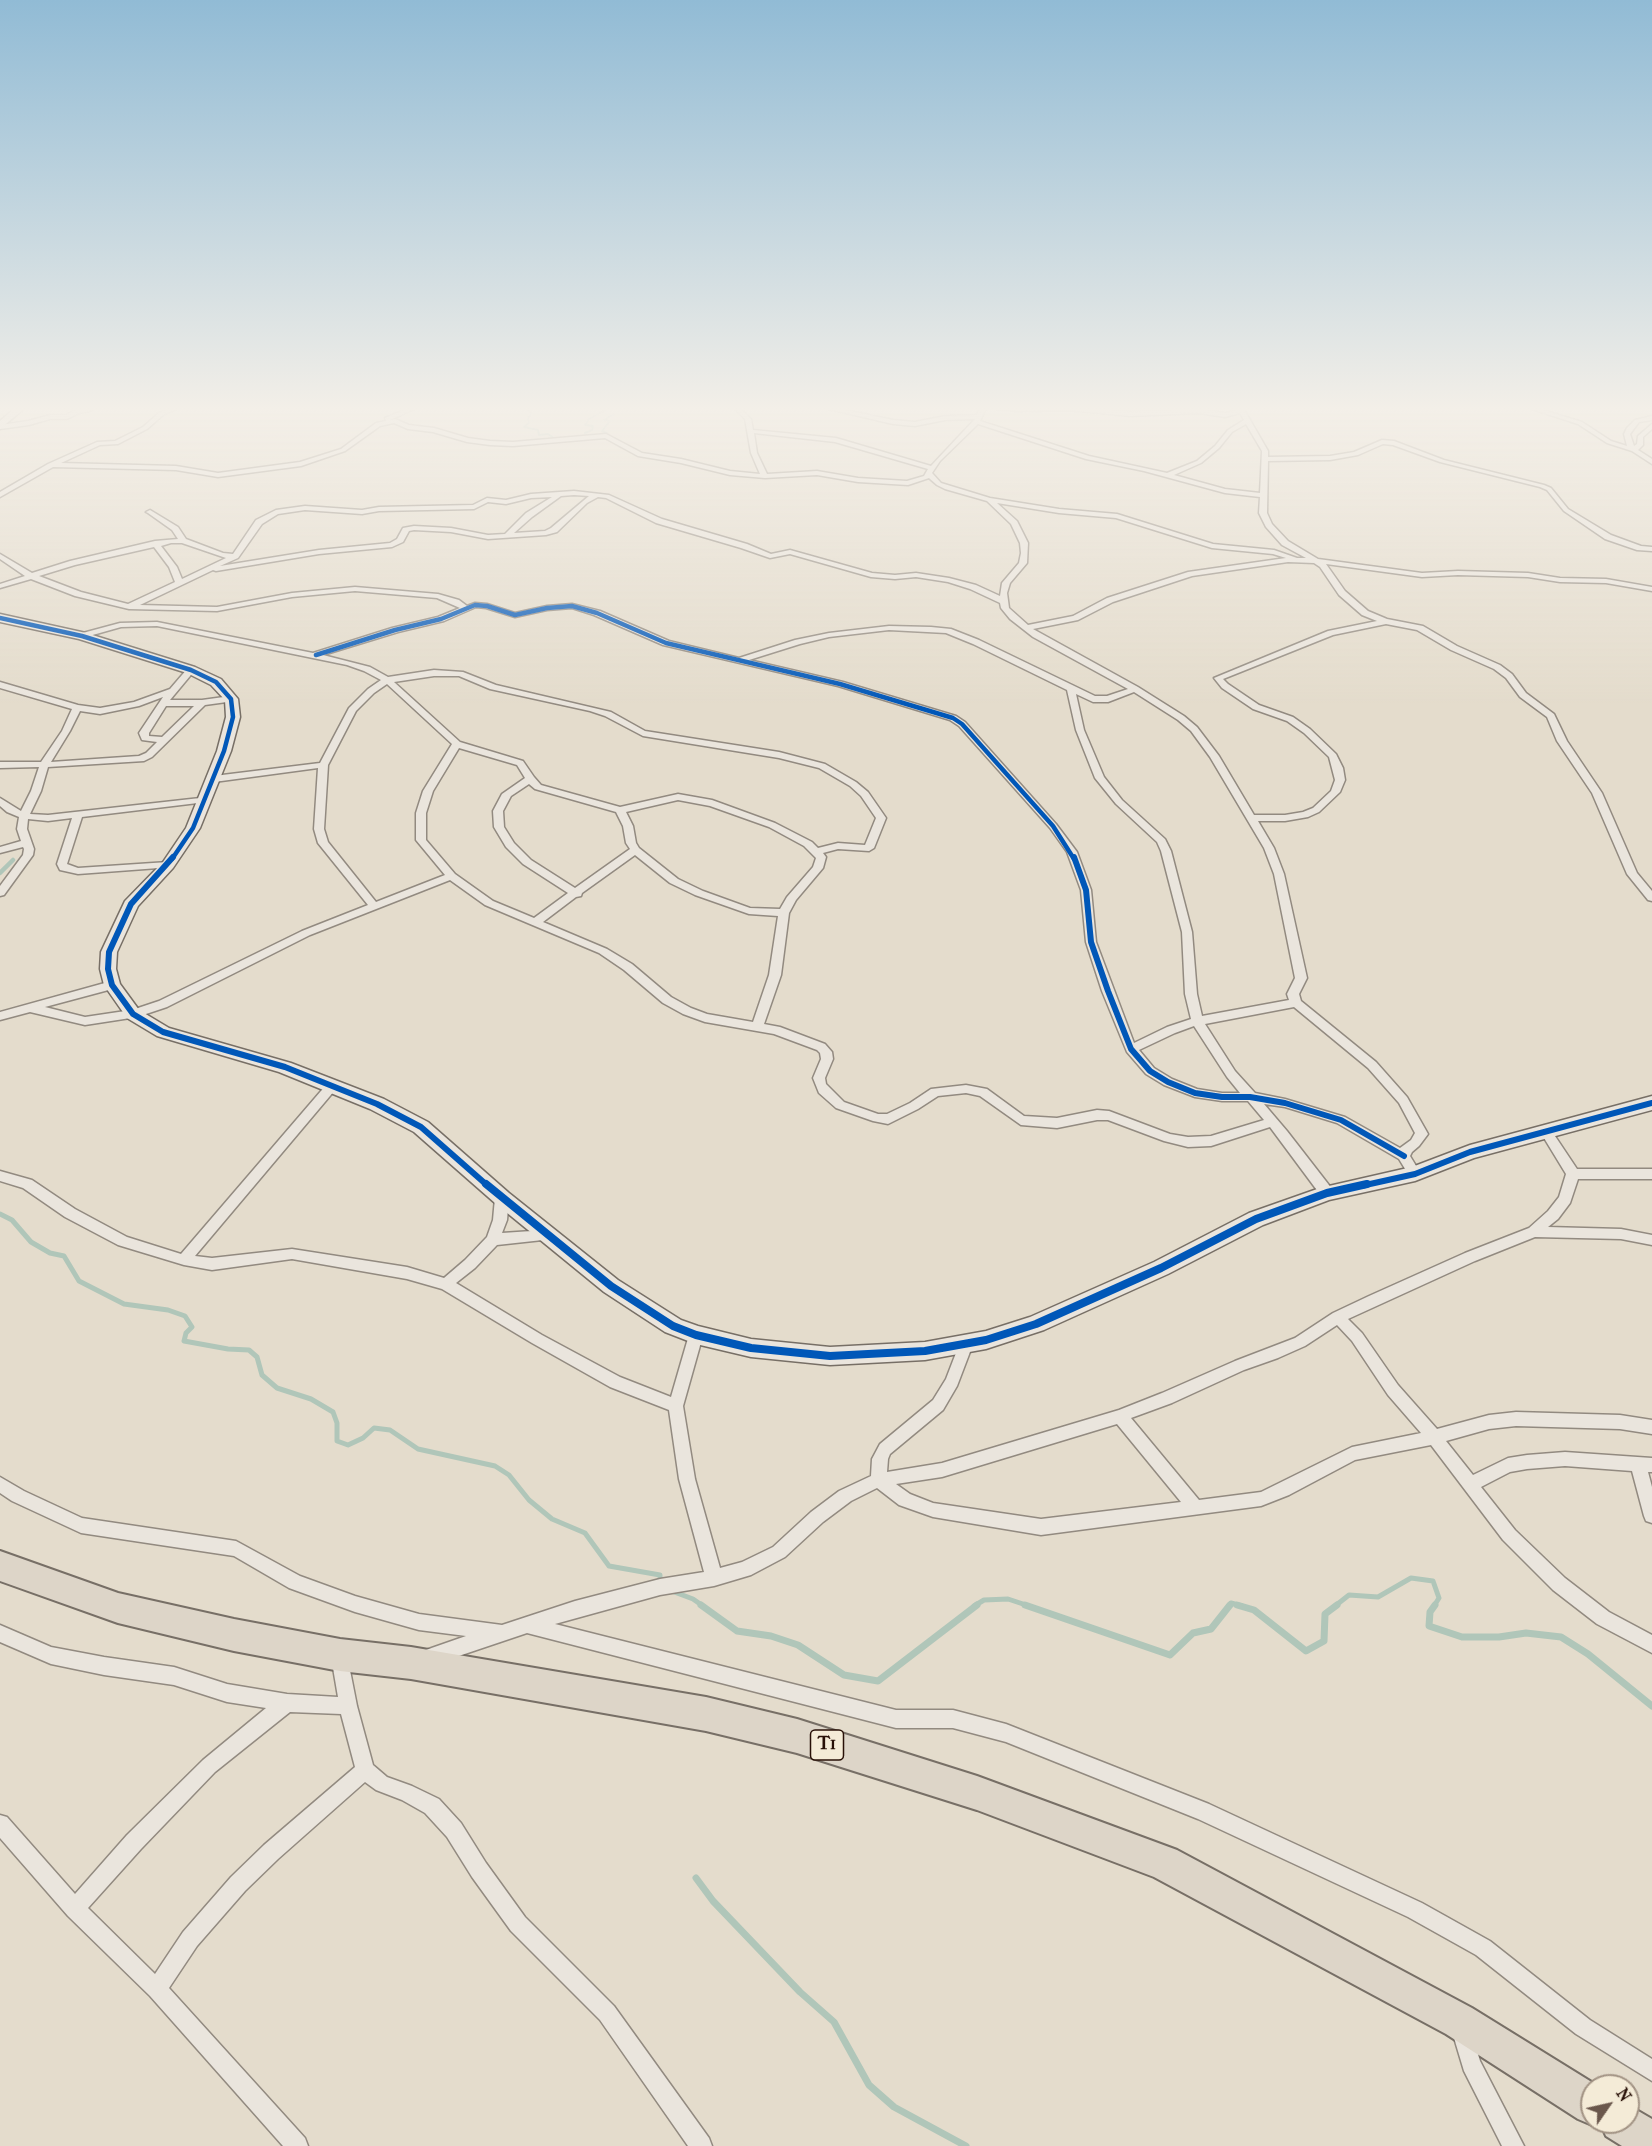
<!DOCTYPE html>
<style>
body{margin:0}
#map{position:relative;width:1652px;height:2146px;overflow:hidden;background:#e4dccc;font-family:"IM FELL French Canon",serif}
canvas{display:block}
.north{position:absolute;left:1580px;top:2074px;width:60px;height:60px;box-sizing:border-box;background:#f4ebd7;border:2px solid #a29384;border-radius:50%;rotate:56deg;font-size:16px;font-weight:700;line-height:24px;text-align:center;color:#281007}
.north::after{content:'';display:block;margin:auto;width:21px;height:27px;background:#6a574c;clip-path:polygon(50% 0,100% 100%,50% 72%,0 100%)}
</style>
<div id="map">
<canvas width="1652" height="2146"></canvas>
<div class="north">N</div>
</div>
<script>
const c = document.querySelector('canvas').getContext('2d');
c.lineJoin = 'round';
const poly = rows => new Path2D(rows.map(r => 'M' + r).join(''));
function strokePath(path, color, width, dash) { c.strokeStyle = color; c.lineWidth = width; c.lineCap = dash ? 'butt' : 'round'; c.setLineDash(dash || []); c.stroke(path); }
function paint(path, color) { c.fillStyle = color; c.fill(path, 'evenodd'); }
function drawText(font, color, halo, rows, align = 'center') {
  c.font = font + ' "IM FELL French Canon",serif'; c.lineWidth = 5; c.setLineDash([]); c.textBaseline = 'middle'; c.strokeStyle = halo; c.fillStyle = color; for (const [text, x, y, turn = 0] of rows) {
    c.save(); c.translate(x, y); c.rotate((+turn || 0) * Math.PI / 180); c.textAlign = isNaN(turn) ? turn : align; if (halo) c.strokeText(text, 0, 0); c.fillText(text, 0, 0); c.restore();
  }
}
strokePath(poly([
 [525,406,531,414,528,418,529,423,524,427,538,430,539,435,548,434,554,438,561,438],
 [585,433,592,430,593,426,585,425,589,419,607,409,608,406],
 [607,433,602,431,610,421,604,420,614,414]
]), '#b0c6b9', 2);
strokePath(poly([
 [0,873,13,860]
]), '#b0c6b9', 4.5);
strokePath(poly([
 [0,1214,12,1220,31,1242,50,1253,64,1256,79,1281,124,1304,168,1310,185,1316,192,1327,186,1333,184,1341,228,1349,249,1350,257,1357,262,1375,277,1388,311,1399,333,1412,337,1423,337,1441,348,1445,363,1438,374,1428,390,1430,418,1449,495,1466,509,1475,529,1500,552,1519,585,1533,609,1566,660,1575,660,1583],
 [669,1590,693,1599,703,1606],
 [974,1606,984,1600,1008,1599,1029,1606],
 [1229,1606,1231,1603,1242,1606],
 [1335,1606,1349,1595,1378,1597,1411,1578,1433,1581,1439,1598,1434,1606]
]), '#b0c6b9', 5);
strokePath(poly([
 [701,1605,737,1631,771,1636,798,1645,844,1675,878,1681,977,1605],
 [1025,1605,1170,1655,1193,1633,1211,1629,1230,1605],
 [1237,1605,1254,1610,1306,1651,1324,1641,1325,1614,1337,1605],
 [1435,1605,1430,1612,1429,1626,1462,1637,1499,1637,1526,1633,1561,1637,1588,1654,1652,1706],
 [696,1878,713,1901,800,1992,834,2022,869,2085,894,2107,966,2146]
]), '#b0c6b9', 7);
const street = poly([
 [93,406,100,406,90,411,79,413,67,419,50,419,29,425,0,429,0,425,28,421,50,415,66,415,75,410,93,406],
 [176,406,183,406,163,415,147,429,118,444,100,445,61,463,176,466,218,473,300,462,341,449,376,423,386,421,385,418,414,406,421,406,390,420,395,419,409,425,434,428,468,438,490,441,513,442,606,434,642,453,681,459,730,471,760,474,751,453,745,419,733,407,742,406,740,408,751,419,753,430,836,438,931,466,975,419,945,420,915,426,893,424,816,406,826,406,893,420,915,422,945,416,977,415,980,406,1019,407,1067,406,1130,412,1199,409,1225,413,1238,410,1236,406,1242,406,1268,451,1268,457,1330,456,1354,452,1382,440,1394,441,1444,460,1544,485,1551,488,1568,509,1611,535,1641,546,1652,547,1652,551,1637,550,1605,539,1564,511,1547,490,1540,487,1440,462,1393,445,1383,444,1358,455,1330,460,1268,461,1267,513,1272,524,1288,541,1318,559,1422,573,1458,571,1528,573,1560,578,1606,579,1652,587,1652,591,1606,583,1560,582,1528,577,1458,575,1422,577,1326,564,1345,591,1368,611,1387,619,1423,626,1457,646,1500,665,1512,674,1526,693,1554,714,1567,741,1602,793,1637,873,1652,891,1652,901,1648,900,1627,874,1592,793,1557,741,1547,717,1520,697,1506,678,1494,669,1451,650,1417,630,1386,624,1333,635,1223,679,1228,684,1259,705,1293,717,1310,729,1336,754,1343,768,1345,780,1340,792,1319,812,1308,817,1285,821,1258,821,1274,848,1284,874,1307,978,1299,994,1301,1001,1376,1062,1407,1097,1428,1134,1419,1146,1412,1152,1410,1156,1421,1174,1420,1177,1415,1179,1410,1177,1399,1159,1337,1123,1285,1107,1264,1104,1287,1131,1332,1189,1334,1193,1332,1197,1322,1197,1270,1127,1211,1146,1188,1147,1164,1141,1108,1120,1097,1120,1057,1128,1021,1125,980,1096,966,1093,938,1096,918,1109,888,1124,873,1121,836,1108,819,1093,813,1078,821,1059,820,1053,817,1050,774,1034,705,1022,683,1014,663,1003,624,970,599,953,485,905,450,880,310,935,167,1007,137,1017,85,1025,30,1012,0,1020,0,1012,112,981,116,982,118,985,116,988,45,1007,85,1017,132,1010,159,1001,302,931,368,905,318,843,314,829,318,768,214,782,209,779,214,776,320,763,349,708,368,689,381,680,364,671,347,665,157,626,121,627,82,638,79,638,79,634,120,623,157,622,313,653,392,628,438,617,460,608,437,598,355,591,292,597,217,611,129,609,75,596,31,579,0,588,0,584,25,576,0,559,0,554,32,573,70,561,155,541,178,539,172,530,148,513,146,512,150,510,178,527,186,539,223,553,233,554,256,520,276,510,305,506,362,510,379,507,473,505,487,498,506,500,531,494,574,491,609,495,662,519,747,544,771,554,790,550,872,573,895,575,916,573,949,578,976,585,1000,596,1002,583,1019,563,1021,553,1020,543,1011,524,987,501,945,489,937,485,929,478,908,485,858,482,817,475,765,478,730,475,681,463,638,456,605,438,513,446,490,445,467,442,433,432,408,429,394,423,380,426,345,451,301,466,218,477,176,470,53,467,0,497,0,492,48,464,97,442,115,441,143,427,159,413,176,406],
 [986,408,1019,411,1069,410,1130,416,1199,413,1225,417,1240,413,1244,420,1228,430,1215,446,1197,461,1167,473,1089,456,980,421,986,408],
 [978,424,1086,459,1144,471,1225,493,1260,497,1259,513,1266,527,1282,545,1306,558,1297,558,1274,550,1213,544,1117,514,1059,509,990,498,941,483,932,473,940,461,978,424],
 [1246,424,1262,451,1260,493,1225,489,1174,475,1201,463,1219,448,1232,432,1246,424],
 [754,433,835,442,928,469,924,476,907,481,858,478,817,471,767,474,757,453,754,433],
 [574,495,589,496,551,528,545,531,514,533,532,517,561,496,574,495],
 [552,497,526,513,505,534,488,535,451,528,414,526,403,528,397,539,390,543,319,550,220,566,238,558,262,524,278,514,305,510,362,514,379,511,474,509,488,502,506,504,531,498,552,497],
 [598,497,606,498,656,523,741,548,770,558,790,554,871,577,895,579,916,577,948,582,970,589,1000,603,1001,608,1010,619,1033,637,1128,689,1107,696,1095,696,979,640,951,629,931,627,889,626,829,633,795,640,739,658,669,641,600,611,572,604,547,606,515,613,487,604,475,603,467,606,459,600,438,594,355,587,292,593,217,607,140,605,213,570,216,571,319,554,392,547,403,542,409,531,414,530,451,532,488,539,546,535,557,532,587,503,598,497],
 [997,503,1059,513,1116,518,1212,548,1273,554,1286,558,1188,572,1107,598,1073,616,1028,625,1009,608,1007,593,1010,583,1027,563,1028,543,1017,521,997,503],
 [171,543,182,543,226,558,182,579,177,567,161,546,171,543],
 [154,547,169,567,175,582,128,604,81,592,39,576,75,565,154,547],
 [1288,562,1314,563,1320,567,1339,595,1362,615,1377,621,1328,631,1214,678,1222,688,1253,709,1287,721,1304,733,1329,757,1335,780,1331,791,1313,808,1303,812,1285,815,1254,815,1219,756,1197,727,1184,716,1138,687,1033,629,1078,620,1113,602,1192,576,1288,562],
 [476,607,486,608,515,617,547,610,572,608,594,615,663,645,838,686,950,720,959,726,1050,828,1067,852,1081,890,1086,942,1102,991,1127,1052,1146,1074,1164,1085,1195,1097,1222,1101,1248,1101,1264,1120,1211,1136,1188,1137,1170,1134,1109,1111,1097,1110,1057,1118,1024,1116,987,1089,966,1085,931,1089,910,1103,887,1114,878,1114,844,1102,826,1084,825,1078,833,1059,832,1052,825,1044,780,1027,764,1024,781,975,789,913,796,900,823,868,826,857,823,853,838,849,869,851,874,848,886,818,868,792,856,782,825,764,779,752,645,731,611,712,496,685,463,672,434,670,388,677,370,667,323,655,398,632,444,621,476,607],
 [889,630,946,633,973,644,1067,690,1076,730,1095,778,1116,804,1157,842,1161,851,1182,932,1185,994,1191,1019,1167,1027,1134,1043,1096,942,1091,890,1077,852,1056,824,965,722,956,716,843,682,749,660,800,644,829,637,889,630],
 [434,676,459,676,490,689,590,711,605,716,643,736,779,758,819,768,850,786,861,796,876,818,865,845,838,843,818,848,812,842,775,823,712,800,678,794,620,807,541,785,534,777,523,761,460,742,394,682,434,676],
 [387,684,452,744,423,791,416,813,416,840,445,875,376,902,328,842,324,829,328,765,356,711,374,693,387,684],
 [1134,692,1178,720,1191,731,1210,757,1264,848,1274,874,1295,978,1287,994,1289,1000,1202,1016,1197,994,1192,932,1171,851,1165,839,1122,800,1104,777,1084,730,1076,694,1093,702,1108,702,1134,692],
 [459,748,517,765,525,778,502,794,493,811,494,827,506,847,523,864,568,893,534,918,493,901,455,874,426,840,426,813,433,791,459,748],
 [529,784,535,789,616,812,623,826,626,843,630,849,575,888,531,860,514,843,504,827,503,811,511,796,529,784],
 [678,800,710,806,769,827,804,846,816,858,813,867,787,897,780,909,750,908,703,891,678,879,639,848,636,843,633,826,626,812,678,800],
 [635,855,670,883,695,895,749,914,778,916,769,975,753,1022,707,1014,691,1008,671,997,632,964,607,949,543,922,576,897,581,896,582,893,635,855],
 [1294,1007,1368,1068,1399,1103,1415,1133,1411,1140,1400,1148,1345,1117,1285,1099,1255,1093,1235,1071,1205,1024,1294,1007],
 [1194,1026,1227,1077,1240,1093,1222,1093,1197,1089,1172,1079,1154,1068,1139,1050,1175,1033,1194,1026],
 [1522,406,1530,406,1582,422,1611,441,1627,446,1624,434,1627,428,1635,420,1652,416,1652,420,1639,422,1630,434,1634,446,1637,444,1638,436,1652,424,1652,429,1643,437,1643,445,1638,450,1652,459,1652,464,1632,451,1607,443,1578,424,1522,406],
 [191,667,195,670,170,700,202,700,231,696,235,699,234,701,205,705,152,757,144,761,48,767,41,791,30,814,48,815,209,797,209,801,206,802,82,817,67,864,78,868,168,862,173,865,172,867,78,874,60,870,57,864,72,818,48,821,28,819,27,829,34,849,33,855,4,895,0,896,0,886,23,855,24,849,23,847,0,853,0,847,21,841,17,829,19,817,7,812,0,806,0,798,21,811,31,791,39,767,0,768,0,762,41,762,62,731,72,709,0,688,0,682,78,705,100,708,134,702,170,689,188,668,191,667],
 [163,697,139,733,142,740,157,742,146,753,139,756,51,762,70,731,80,711,100,714,139,706,163,697],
 [166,706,194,706,162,737,149,736,149,733,166,706],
 [331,1083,335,1084,337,1087,335,1090,195,1256,212,1258,292,1249,407,1267,444,1278,465,1260,487,1237,493,1220,495,1198,497,1194,502,1193,507,1194,509,1198,507,1220,502,1233,547,1230,552,1231,554,1235,552,1239,497,1245,475,1268,456,1283,542,1335,620,1377,671,1397,689,1335,691,1331,696,1329,701,1331,703,1335,683,1406,695,1479,720,1568,742,1562,773,1547,811,1512,839,1491,871,1476,872,1459,880,1444,933,1400,946,1379,961,1340,966,1338,971,1340,973,1344,957,1386,943,1410,890,1454,888,1459,887,1472,942,1463,1119,1410,1162,1393,1235,1361,1295,1338,1333,1313,1369,1296,1465,1253,1529,1228,1548,1211,1559,1197,1566,1174,1541,1133,1543,1130,1551,1130,1577,1169,1652,1169,1652,1179,1578,1179,1570,1203,1558,1219,1548,1227,1621,1229,1652,1235,1652,1245,1621,1239,1535,1237,1475,1261,1348,1319,1362,1333,1398,1385,1437,1429,1489,1415,1516,1412,1620,1415,1652,1420,1652,1434,1620,1429,1516,1426,1489,1429,1446,1441,1473,1475,1508,1458,1527,1455,1565,1452,1652,1458,1652,1472,1648,1472,1652,1487,1652,1523,1646,1521,1644,1516,1632,1471,1565,1466,1527,1469,1510,1472,1481,1487,1515,1530,1565,1578,1609,1612,1652,1635,1652,1653,1597,1624,1553,1590,1503,1540,1431,1445,1355,1460,1289,1495,1261,1506,1041,1535,933,1517,899,1505,877,1488,851,1501,823,1522,785,1557,751,1575,714,1586,660,1595,555,1624,896,1710,953,1710,1006,1724,1209,1804,1422,1903,1490,1941,1590,2020,1652,2059,1652,2081,1576,2034,1476,1955,1408,1917,1198,1819,1006,1742,953,1728,896,1728,527,1633,429,1666,423,1663,420,1657,423,1651,466,1636,419,1630,355,1612,289,1588,234,1556,81,1533,12,1501,0,1493,0,1477,24,1491,82,1518,236,1541,300,1576,355,1596,419,1614,502,1625,575,1601,660,1579,704,1572,679,1479,669,1410,610,1387,532,1343,442,1289,407,1279,292,1259,212,1270,184,1265,118,1245,65,1217,23,1188,0,1181,0,1171,32,1180,75,1209,127,1237,181,1254,327,1084,331,1083],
 [1337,1325,1352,1341,1388,1395,1421,1433,1352,1447,1261,1492,1199,1500,1131,1418,1172,1403,1244,1370,1278,1358,1305,1346,1337,1325],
 [1117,1424,1181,1502,1041,1519,933,1503,910,1494,896,1484,942,1477,1117,1424],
 [0,1625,51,1647,104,1657,174,1667,227,1684,287,1694,338,1697,331,1656,334,1650,340,1647,346,1650,357,1706,373,1765,387,1777,412,1786,439,1799,461,1823,486,1863,525,1917,614,2006,709,2138,712,2146,688,2146,600,2020,511,1931,472,1877,447,1837,425,1813,402,1800,376,1790,365,1782,278,1859,245,1891,197,1946,169,1988,305,2138,308,2146,283,2146,150,1996,68,1916,0,1838,0,1815,7,1817,75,1894,127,1835,203,1760,266,1708,227,1702,174,1685,104,1675,51,1664,0,1642,0,1625],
 [290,1712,341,1714,355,1767,264,1845,231,1877,183,1932,155,1974,88,1908,141,1849,215,1772,290,1712],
 [1462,2021,1469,2024,1480,2061,1524,2146,1502,2146,1464,2071,1452,2031,1455,2024,1462,2021]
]);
const secondary = poly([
 [17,406,27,406,0,429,0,421,17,406],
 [0,614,86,633,195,667,221,679,238,699,240,717,231,751,200,828,173,868,138,906,117,952,116,969,120,984,139,1010,169,1028,291,1063,384,1099,428,1122,509,1193,618,1280,681,1320,698,1326,751,1339,830,1347,925,1342,986,1331,1030,1317,1154,1262,1249,1213,1320,1188,1412,1167,1470,1145,1652,1096,1652,1110,1474,1158,1415,1181,1329,1200,1263,1225,1168,1274,1044,1330,986,1349,925,1360,830,1365,751,1357,696,1344,665,1332,604,1292,495,1203,414,1132,370,1109,279,1072,157,1036,127,1018,104,985,100,969,101,952,125,901,163,862,186,828,217,751,226,717,225,700,211,685,187,673,79,639,0,622,0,614]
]);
const highway = poly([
 [0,1551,118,1593,234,1619,340,1639,411,1647,706,1697,797,1719,977,1776,1177,1850,1472,2008,1598,2086,1592,2086,1592,2122,1599,2122,1592,2125,1578,2119,1446,2034,1154,1877,977,1810,797,1753,706,1731,411,1679,340,1671,234,1651,118,1623,0,1581,0,1551],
 [1628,2105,1652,2119,1652,2146,1622,2146,1606,2136,1600,2122,1628,2122,1628,2105]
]);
strokePath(street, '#928a80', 3);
strokePath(secondary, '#776f66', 3);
strokePath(highway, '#776f66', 4);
paint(street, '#eae5dd');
paint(secondary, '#eae5dd');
paint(highway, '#ddd5c8');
strokePath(poly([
 [0,618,82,636,191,670,216,682,231,699,233,717,224,751,193,828,172,859],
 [316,655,395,630,441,619,475,605,487,606,515,615,547,608,572,606,597,613,666,643,840,684,953,718,962,724,1053,826,1074,859]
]), '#0057b8', 4.5);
strokePath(poly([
 [173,857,131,904,109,952,108,969,112,985,133,1014,163,1032,285,1067,377,1104,421,1127,488,1186],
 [1074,857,1086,890,1091,942,1108,991,1131,1049,1150,1071,1168,1082,1195,1093,1222,1097,1250,1097,1285,1103,1341,1120,1404,1156],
 [1361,1186,1415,1174,1470,1152,1652,1103]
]), '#0057b8', 6);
strokePath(poly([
 [486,1184,611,1286,673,1326,696,1335,751,1348,830,1356,925,1351,986,1340,1036,1324,1161,1268,1256,1219,1327,1193,1367,1184]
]), '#0057b8', 8);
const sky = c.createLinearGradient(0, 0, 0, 706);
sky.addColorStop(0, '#91bbd5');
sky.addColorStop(0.58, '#f3efe8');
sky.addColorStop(1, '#f3efe800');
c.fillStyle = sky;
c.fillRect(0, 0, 1652, 706);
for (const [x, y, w] of [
 [827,1745,33]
]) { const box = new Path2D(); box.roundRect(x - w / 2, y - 15, w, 30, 4.5); c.fillStyle = '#f4ebd7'; c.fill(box); strokePath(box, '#281007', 1.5); }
drawText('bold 18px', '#281007', null, [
 ["T1",827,1745]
]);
</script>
